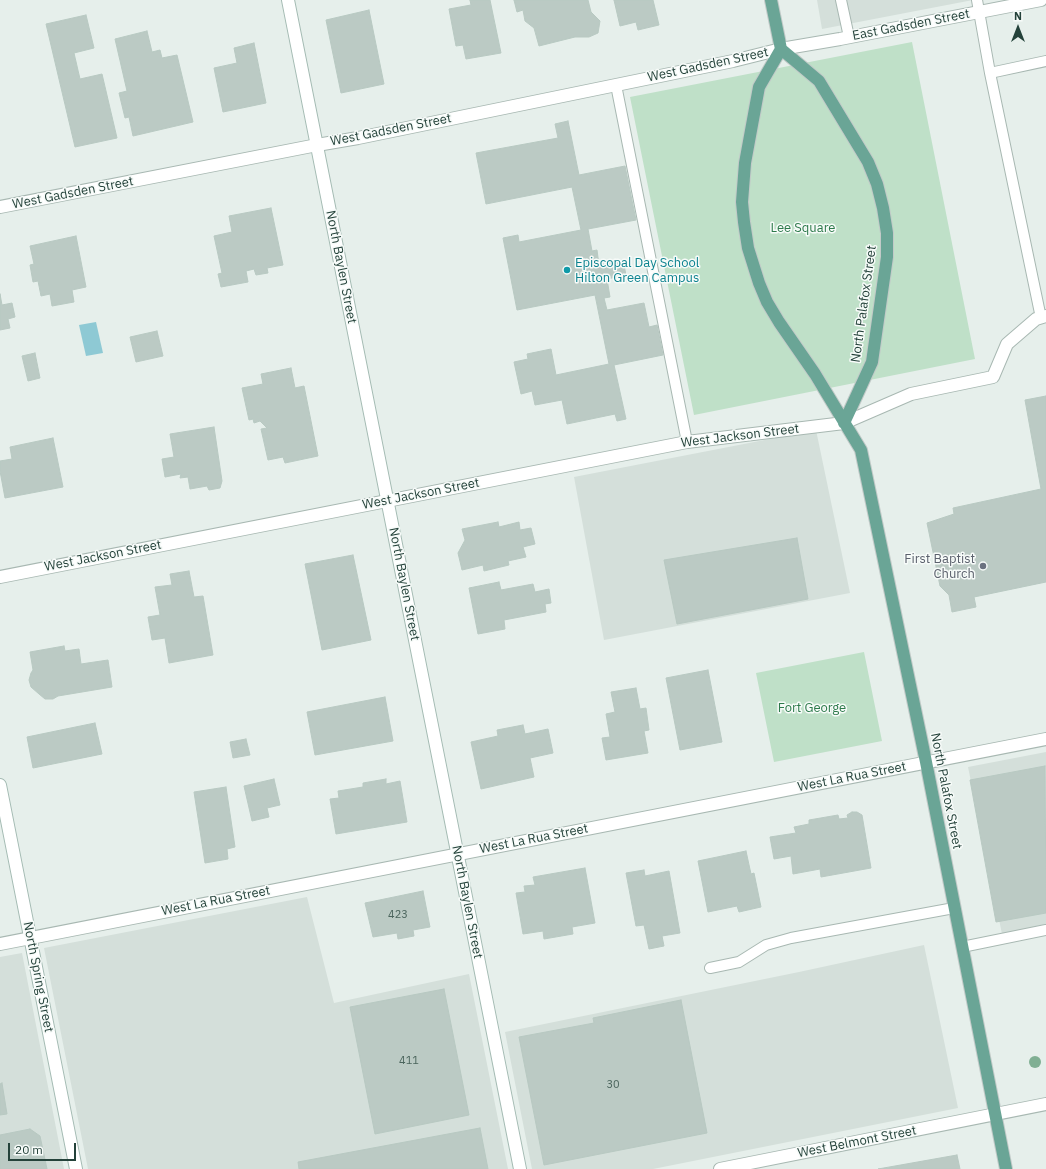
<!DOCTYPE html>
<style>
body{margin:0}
#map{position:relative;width:1046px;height:1169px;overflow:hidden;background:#e6efeb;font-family:"IBM Plex Sans",sans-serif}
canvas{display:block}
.north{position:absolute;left:998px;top:8px;width:40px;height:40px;-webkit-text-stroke:3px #f7fbf9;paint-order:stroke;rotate:0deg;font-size:11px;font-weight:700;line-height:16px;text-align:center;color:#24423a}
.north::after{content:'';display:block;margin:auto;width:14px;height:18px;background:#24423a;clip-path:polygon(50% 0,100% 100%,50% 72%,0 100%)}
.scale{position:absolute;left:8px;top:1143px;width:68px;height:18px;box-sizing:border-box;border:2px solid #24423a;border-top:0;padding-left:5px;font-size:12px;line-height:14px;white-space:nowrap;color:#24423a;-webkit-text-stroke:3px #f7fbf9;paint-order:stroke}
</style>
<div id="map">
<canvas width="1046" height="1169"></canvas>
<div class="north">N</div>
<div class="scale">20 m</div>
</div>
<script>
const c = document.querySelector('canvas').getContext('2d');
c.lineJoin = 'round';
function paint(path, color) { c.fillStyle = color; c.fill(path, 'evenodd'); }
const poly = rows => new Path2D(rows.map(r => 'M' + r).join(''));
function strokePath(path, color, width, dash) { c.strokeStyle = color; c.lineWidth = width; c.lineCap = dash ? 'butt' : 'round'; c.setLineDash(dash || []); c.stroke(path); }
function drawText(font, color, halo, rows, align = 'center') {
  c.font = font + ' "IBM Plex Sans",sans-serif'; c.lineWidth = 3; c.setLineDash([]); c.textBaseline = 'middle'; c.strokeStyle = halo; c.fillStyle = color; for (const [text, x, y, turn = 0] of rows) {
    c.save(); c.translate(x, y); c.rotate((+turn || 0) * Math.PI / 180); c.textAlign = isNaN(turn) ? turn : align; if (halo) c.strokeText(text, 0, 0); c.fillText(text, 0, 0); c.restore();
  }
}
paint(poly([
 [817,0,973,0,822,29],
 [816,430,850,593,604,640,574,477],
 [1046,752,1046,924,1002,934,968,767],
 [307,897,334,1003,469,974,508,1169,88,1169,44,948],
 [924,945,958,1108,653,1169,532,1169,505,1032,799,972],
 [22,953,64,1169,0,1169,0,957]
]), '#d4dfda');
paint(poly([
 [912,42,975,359,694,415,630,97],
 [864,652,882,741,774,762,756,673]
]), '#bfe0c8');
paint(poly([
 [96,322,103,353,86,356,79,325]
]), '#8ec9d4');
const building = poly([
 [470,0,490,0,501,53,466,59,463,45,456,46,449,9,471,5,470,0],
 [514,0,588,0,591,12,600,21,598,33,589,37,575,37,539,46,534,28,525,21,523,10,517,12,514,0],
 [614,0,653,0,659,25,638,30,636,22,620,26,614,0],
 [369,10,384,84,341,93,326,20,369,10],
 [86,15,94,48,74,53,80,79,102,74,117,138,75,147,46,24,86,15],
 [147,31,152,52,160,50,162,58,177,55,193,122,133,136,129,117,125,118,119,93,127,91,115,39,147,31],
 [254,43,266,103,223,112,214,68,237,63,234,48,254,43],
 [568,121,579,175,625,166,636,220,588,229,592,251,597,250,599,265,623,260,626,275,607,279,610,297,604,298,607,310,644,303,649,327,657,325,663,355,614,365,626,419,617,421,615,414,567,424,562,400,535,405,532,391,521,394,514,362,528,359,527,354,551,349,556,375,609,364,595,295,517,310,503,238,518,235,519,242,581,230,572,187,486,204,476,153,558,138,555,124,568,121],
 [271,208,283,265,267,268,268,273,256,275,254,269,246,271,248,282,221,287,218,274,222,273,214,236,232,232,229,216,271,208],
 [76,236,86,287,72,290,74,302,52,306,50,294,41,296,38,281,33,282,30,265,34,264,30,246,76,236],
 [0,294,2,305,12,303,15,317,8,319,10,328,0,330,0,294],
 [157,331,163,356,136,362,130,337,157,331],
 [35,353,40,378,28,381,22,356,35,353],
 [291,368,295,388,304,386,318,456,285,463,283,457,268,460,261,429,267,428,260,421,254,423,253,419,249,420,242,388,263,384,261,374,291,368],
 [1046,396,1046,582,974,597,976,607,952,612,949,595,940,586,927,523,954,514,953,508,1041,489,1025,400,1046,396],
 [214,427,222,481,220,488,209,490,207,486,190,489,188,477,180,478,181,474,165,477,162,459,174,457,170,434,214,427],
 [53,438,63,487,5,498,0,471,0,461,12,459,10,447,53,438],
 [498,522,499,527,519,522,520,530,531,528,535,544,523,547,526,557,508,561,509,565,484,571,483,565,462,570,458,553,465,540,462,529,498,522],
 [797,538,808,599,677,624,664,560,797,538],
 [353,555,371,640,322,650,305,564,353,555],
 [189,571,194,597,203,596,213,655,169,663,165,638,152,640,148,617,160,615,155,587,172,585,170,574,189,571],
 [499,582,501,590,533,584,535,592,549,589,551,603,545,604,546,612,504,620,505,629,478,634,469,588,499,582],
 [64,646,65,651,79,649,81,664,108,660,112,687,58,696,53,699,45,699,39,694,31,687,29,680,31,673,33,670,30,652,64,646],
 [708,670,722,742,680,750,666,678,708,670],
 [636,688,640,709,646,708,649,730,644,731,648,753,606,760,602,738,610,737,606,714,615,712,611,692,636,688],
 [385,697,393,741,315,755,307,712,385,697],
 [95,723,102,754,33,768,27,737,95,723],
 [523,725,525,734,548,729,553,753,530,758,534,777,481,789,471,742,498,736,497,730,523,725],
 [246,739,250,755,233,758,230,742,246,739],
 [1045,766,1046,913,996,922,970,780,1045,766],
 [274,779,280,805,267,808,269,817,252,821,244,786,274,779],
 [386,779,386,784,400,781,407,822,336,834,330,799,339,798,338,791,363,787,363,783,386,779],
 [226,787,235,847,227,849,228,859,205,863,194,792,226,787],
 [852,812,857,812,862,815,871,868,821,877,820,869,793,874,791,856,774,859,770,837,796,833,794,827,809,824,809,820,838,815,839,819,848,818,847,815,852,812],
 [746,851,751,874,754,873,761,907,739,912,737,906,708,912,698,861,746,851],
 [585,868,595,923,572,927,573,934,544,939,543,931,523,934,516,893,525,892,524,886,535,885,533,877,585,868],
 [644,870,645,876,669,871,680,933,662,936,664,946,649,949,644,925,636,926,626,873,644,870],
 [423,891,430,927,413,930,414,936,398,939,397,933,373,937,365,903,423,891],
 [444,989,469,1115,375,1134,350,1007,444,989],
 [681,1000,707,1133,544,1165,519,1037,594,1023,593,1018,681,1000],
 [2,1083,7,1114,0,1115,0,1084,2,1083],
 [480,1128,488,1169,299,1169,298,1162,480,1128],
 [30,1129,40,1136,47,1169,0,1169,0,1135,30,1129],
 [957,1155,960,1169,878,1169,957,1155]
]);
paint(building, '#bbcac4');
strokePath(building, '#b8c9c2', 1);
const lane = poly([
 [841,0,849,37],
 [977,0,990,73,1041,318],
 [990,73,1046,61],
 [616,85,687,442],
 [962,947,1046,930],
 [710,968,739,962,766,945,791,938,954,908]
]);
const street = poly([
 [0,207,317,145,358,138,733,61,781,49,840,39,1041,0],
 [0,577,687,442,844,423,911,394,993,377,1007,344,1036,319,1046,316],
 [0,944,1046,739],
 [720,1169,1046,1104]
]);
const secondary = poly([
 [288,0,520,1169],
 [0,785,76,1169]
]);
const primary = poly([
 [771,0,781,49,819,81,868,162,877,184,883,208,887,233,887,257,872,362,844,423],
 [781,49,759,87,745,163,742,202,744,222,748,248,759,283,767,302,779,322,815,374,861,450,926,762,1006,1169]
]);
strokePath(lane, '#a8b8b2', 12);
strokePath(street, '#a8b8b2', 14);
strokePath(secondary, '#a4bbb3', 14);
strokePath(primary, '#c2cac8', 14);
strokePath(lane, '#fff', 10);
strokePath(street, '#fff', 12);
strokePath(secondary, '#fff', 12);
strokePath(primary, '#6aa596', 12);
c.fillStyle = '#80af93';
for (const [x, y] of [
 [1035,1062]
]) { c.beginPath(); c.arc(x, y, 6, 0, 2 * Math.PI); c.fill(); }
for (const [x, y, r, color] of [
 [567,270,4,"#0f9aa8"],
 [983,566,4,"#6b7280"]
]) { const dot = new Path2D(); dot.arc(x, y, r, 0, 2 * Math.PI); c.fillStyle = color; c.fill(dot); strokePath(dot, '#f7fbf9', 1.5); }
drawText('11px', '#4a645c', null, [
 ["423",398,915],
 ["411",409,1061],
 ["30",613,1085]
]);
drawText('13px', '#24423a', '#f7fbf9', [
 ["East Gadsden Street",911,25,-11],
 ["West Gadsden Street",708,65,-12],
 ["West Gadsden Street",391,130,-11],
 ["West Gadsden Street",73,193,-11],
 ["North Baylen Street",341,267,79],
 ["North Palafox Street",864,304,-82],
 ["West Jackson Street",740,436,-7],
 ["West Jackson Street",421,494,-11],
 ["West Jackson Street",103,556,-11],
 ["North Baylen Street",404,584,79],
 ["West La Rua Street",852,777,-11],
 ["North Palafox Street",946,791,79],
 ["West La Rua Street",534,839,-11],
 ["West La Rua Street",216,901,-11],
 ["North Baylen Street",467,902,79],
 ["North Spring Street",38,977,79],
 ["West Belmont Street",857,1142,-11]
]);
drawText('13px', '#2d7a4b', '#f7fbf9', [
 ["Lee Square",803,228],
 ["Fort George",812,708]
]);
drawText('13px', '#0d838f', '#f7fbf9', [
 ["Episcopal Day School",575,263],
 ["Hilton Green Campus",575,278]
], 'left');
drawText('13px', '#5b616d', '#f7fbf9', [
 ["First Baptist",975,559],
 ["Church",975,574]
], 'right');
</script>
